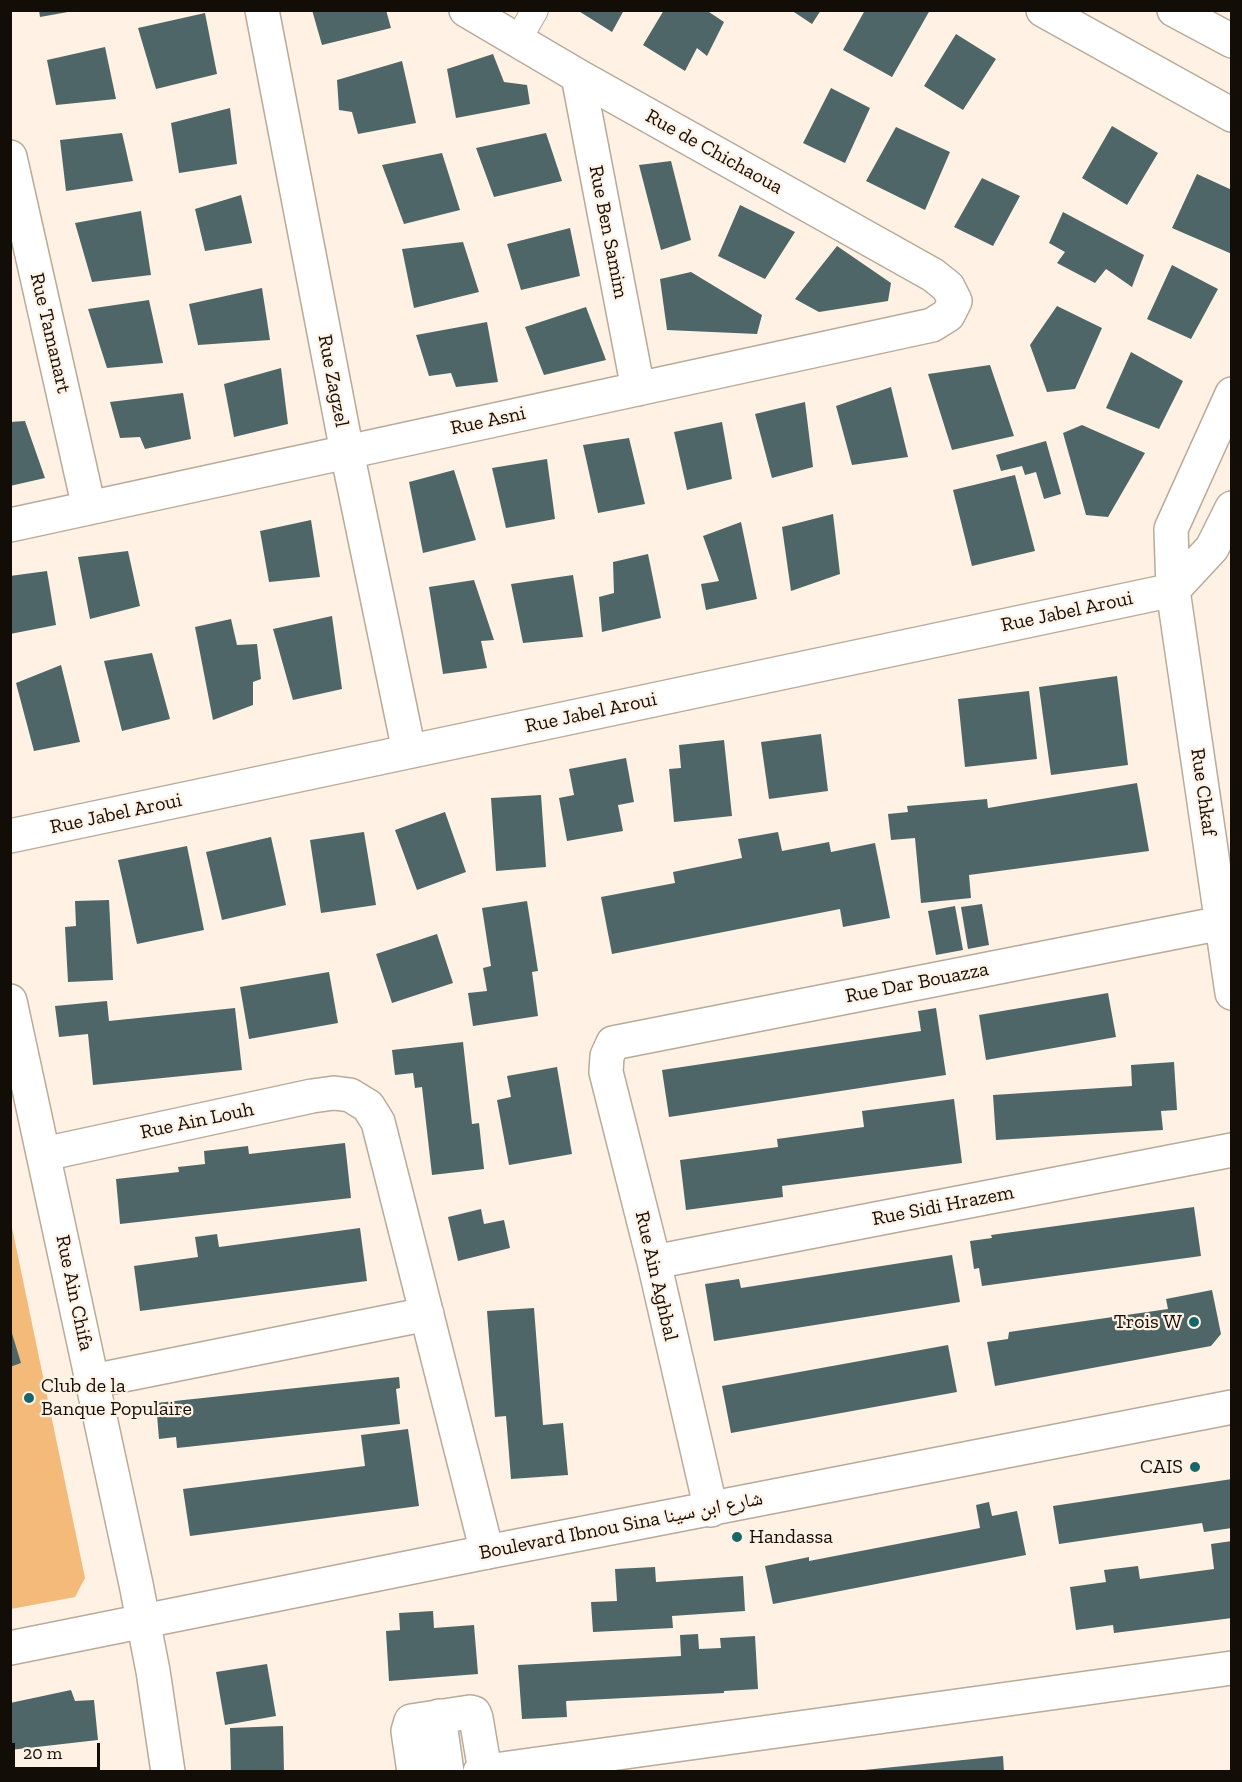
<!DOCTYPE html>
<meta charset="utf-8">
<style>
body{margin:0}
#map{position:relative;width:1242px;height:1782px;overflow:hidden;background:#fff2e4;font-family:"Zilla Slab",serif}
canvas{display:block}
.frame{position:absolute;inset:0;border:12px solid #130d08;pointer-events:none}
.scale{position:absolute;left:12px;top:1743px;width:88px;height:27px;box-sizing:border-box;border:3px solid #130d08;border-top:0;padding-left:8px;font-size:18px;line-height:21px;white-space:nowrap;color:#130d08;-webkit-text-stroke:4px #fff2e4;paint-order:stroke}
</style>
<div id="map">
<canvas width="1242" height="1782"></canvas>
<div class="frame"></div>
<div class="scale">20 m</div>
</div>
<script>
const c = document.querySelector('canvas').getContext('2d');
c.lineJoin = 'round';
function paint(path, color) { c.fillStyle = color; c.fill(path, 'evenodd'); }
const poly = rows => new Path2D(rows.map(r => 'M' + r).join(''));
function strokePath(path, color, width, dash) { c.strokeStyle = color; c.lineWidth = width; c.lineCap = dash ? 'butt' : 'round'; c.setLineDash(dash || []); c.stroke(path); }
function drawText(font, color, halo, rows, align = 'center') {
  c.font = font + ' "Zilla Slab","Noto Naskh Arabic",serif'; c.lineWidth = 4.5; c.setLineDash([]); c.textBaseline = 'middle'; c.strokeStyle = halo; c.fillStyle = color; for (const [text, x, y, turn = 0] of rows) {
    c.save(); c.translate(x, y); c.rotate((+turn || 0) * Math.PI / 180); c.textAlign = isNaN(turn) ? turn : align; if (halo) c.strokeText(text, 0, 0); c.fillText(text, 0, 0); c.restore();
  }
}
paint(poly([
 [10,1218,85,1578,75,1597,11,1609]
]), '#f3ba7a');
paint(poly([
 [39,10,68,10,68,12,40,17],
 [312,10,386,10,391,28,322,45],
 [577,10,624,10,612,32],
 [664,10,706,10,724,22,707,56,697,48,685,71,643,45],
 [791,10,821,10,812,24],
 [865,10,930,10,892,77,843,50],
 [205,13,217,74,156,89,138,28],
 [956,34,996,59,963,110,924,86],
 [105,47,116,99,56,105,47,60],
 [493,54,504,82,527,85,530,104,456,118,447,69],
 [402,61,416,123,358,134,352,112,339,110,337,80],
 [831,88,870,108,845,163,803,143],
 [230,108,237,164,179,173,171,123],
 [1112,126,1158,153,1127,205,1082,178],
 [896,127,950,152,925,210,866,181],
 [122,133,133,181,66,191,60,140],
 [546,133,562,181,494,197,476,148],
 [442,153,460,210,404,224,382,165],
 [671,161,691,240,661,250,639,165],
 [1197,174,1232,190,1232,254,1172,228],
 [982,178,1020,196,993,246,954,227],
 [241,195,252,243,205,251,195,209],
 [740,205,795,232,765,279,718,256],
 [141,211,151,275,92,282,75,223],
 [1063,212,1144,255,1132,287,1106,269,1095,283,1057,263,1065,252,1049,243],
 [570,228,580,276,521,290,507,244],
 [463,242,479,292,414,308,402,249],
 [837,246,891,283,888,301,819,312,795,299],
 [1172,265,1218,289,1191,339,1147,319],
 [691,272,762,315,757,334,667,330,660,279],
 [262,288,270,340,198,345,189,304],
 [149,300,163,363,107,368,88,309],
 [1057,306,1102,328,1075,389,1047,392,1030,345],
 [586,307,606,360,544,375,525,327],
 [487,322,498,382,456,387,451,373,429,376,416,335],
 [1131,352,1183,381,1159,429,1106,408],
 [990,365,1014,436,952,450,928,374],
 [281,368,288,424,234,437,224,384],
 [891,387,908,457,852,465,836,406],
 [183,393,191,439,145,449,140,437,120,438,110,402],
 [805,402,813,467,772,478,755,414],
 [25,421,45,478,10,486,10,422],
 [722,422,732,479,687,490,674,432],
 [1082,425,1145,453,1108,517,1086,515,1063,433],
 [629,438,645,504,598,513,583,445],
 [1046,441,1061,494,1044,499,1036,472,1025,475,1022,466,1001,471,996,455],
 [547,459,555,519,506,528,492,468],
 [454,470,476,540,423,553,409,482],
 [1015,475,1035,551,972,566,953,490],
 [833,514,840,574,791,591,782,527],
 [311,520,320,577,269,582,260,531],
 [741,522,757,599,706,610,701,584,719,581,703,536],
 [128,551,140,606,90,619,78,557],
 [648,554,661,618,602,632,599,597,614,593,613,562],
 [47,571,56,625,10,634,10,576],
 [573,575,583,637,523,643,511,584],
 [474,580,494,640,481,641,487,668,443,674,429,587],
 [332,616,342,689,293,700,273,629],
 [231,619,237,645,257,644,261,679,253,682,253,705,213,720,195,627],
 [152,653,170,719,122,731,104,661],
 [61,665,80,742,34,751,16,683],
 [1117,676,1128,765,1051,775,1039,687],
 [1029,691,1037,759,965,767,958,699],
 [821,734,828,791,769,799,761,742],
 [724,740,732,816,674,822,669,769,681,768,679,745],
 [626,758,634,802,618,805,623,831,567,841,559,798,574,795,569,769],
 [1137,783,1149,851,969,875,971,898,921,903,915,838,891,840,888,814,908,812,907,806,987,799,988,808],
 [541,795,546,867,496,871,491,798],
 [445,812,466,872,417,890,395,830],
 [364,832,376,905,321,913,310,840],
 [778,832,782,851,829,842,831,852,875,843,890,918,843,927,840,909,612,954,601,897,675,883,673,872,742,858,738,839],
 [271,837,286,905,222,920,206,852],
 [187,846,204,930,137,944,118,860],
 [109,900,113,980,68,982,65,927,76,926,75,901],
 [527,901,538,971,532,972,538,1016,473,1026,468,993,487,991,483,968,491,966,482,908],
 [982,904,989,945,968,949,961,907],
 [955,906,963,950,936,955,928,911],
 [437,934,453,983,392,1003,376,954],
 [329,972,338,1023,249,1039,240,987],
 [1108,993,1116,1037,986,1060,979,1015],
 [107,1001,109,1021,235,1008,242,1070,93,1085,88,1034,59,1037,55,1006],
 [936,1008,946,1075,669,1117,662,1070,921,1031,918,1011],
 [463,1042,472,1124,479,1123,484,1169,432,1175,422,1087,415,1088,413,1073,395,1075,392,1050],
 [1174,1062,1177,1110,1161,1111,1163,1130,996,1140,993,1095,1132,1086,1131,1065],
 [557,1067,572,1154,509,1165,497,1100,511,1097,507,1076],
 [954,1099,962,1163,782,1186,783,1197,686,1210,680,1160,778,1147,777,1139,864,1127,862,1111],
 [345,1143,351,1198,120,1224,116,1179,179,1172,178,1167,205,1164,204,1151,248,1146,249,1154],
 [1194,1207,1201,1256,982,1286,979,1268,974,1269,970,1241,992,1238,991,1235],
 [481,1209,484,1224,504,1220,510,1248,458,1261,448,1217],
 [360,1228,367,1281,140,1311,134,1266,198,1257,195,1237,217,1234,219,1247],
 [952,1255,960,1302,714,1341,705,1284,739,1279,741,1288],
 [1212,1290,1221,1334,1211,1346,995,1386,987,1342,1008,1339,1009,1332,1168,1309,1166,1299],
 [534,1308,543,1425,563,1423,568,1475,511,1479,506,1416,495,1417,487,1311],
 [10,1327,21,1363,10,1367],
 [948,1345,957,1392,731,1433,722,1386],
 [399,1377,400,1388,396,1389,400,1424,177,1448,176,1437,159,1439,156,1403],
 [408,1429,419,1506,190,1536,183,1489,365,1466,361,1435],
 [1232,1479,1232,1528,1204,1532,1202,1523,1059,1544,1053,1506],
 [989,1502,992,1516,1017,1511,1026,1555,773,1604,765,1566,809,1557,809,1561,980,1528,976,1505],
 [1232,1541,1232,1618,1114,1633,1113,1625,1076,1630,1070,1587,1106,1582,1104,1570,1138,1566,1140,1579,1214,1569,1211,1544],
 [655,1567,656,1582,743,1576,745,1611,672,1616,673,1628,593,1632,591,1602,617,1601,615,1569],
 [433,1611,434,1628,474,1625,478,1674,389,1681,386,1631,400,1630,399,1613],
 [698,1634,699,1649,721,1648,720,1638,755,1636,758,1689,724,1691,724,1693,566,1701,567,1717,522,1719,518,1665,681,1656,680,1635],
 [267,1664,276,1716,225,1725,216,1672],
 [71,1690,75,1701,94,1700,98,1740,10,1750,10,1703],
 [283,1726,284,1772,231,1772,230,1728],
 [1003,1756,1004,1772,864,1772,864,1770]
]), '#4e6667');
const pedestrian = poly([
 [518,40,535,10]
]);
const minor = poly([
 [262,10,347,452,409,751],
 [578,76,638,389],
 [10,157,89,508],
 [1232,394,1171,529,1173,590,1232,993],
 [10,525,932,325,948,315,955,301,948,287,933,275,578,76,466,10],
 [1173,590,1212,548,1232,508],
 [10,836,1173,590],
 [10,1001,136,1584,153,1671,168,1772],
 [44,1154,312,1096,334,1093,350,1095,368,1106,378,1122,487,1552],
 [654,1262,1232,1150],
 [93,1381,427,1314],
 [711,1510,654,1262,606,1072,607,1056,613,1043,1232,921],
 [439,1716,447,1772],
 [414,1772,408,1731,411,1721,470,1712,474,1713,476,1718,485,1771],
 [480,1772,1232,1668]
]);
const secondary = poly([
 [1043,10,1232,115],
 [1174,10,1232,41],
 [10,1648,487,1552,1232,1407]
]);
strokePath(pedestrian, '#b9aa9a', 28);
strokePath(minor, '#b9aa9a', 36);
strokePath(secondary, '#b9aa9a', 36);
strokePath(pedestrian, '#fff', 26);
strokePath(minor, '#fff', 33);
strokePath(secondary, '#fff', 33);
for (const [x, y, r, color] of [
 [1194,1322,6,"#17666a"],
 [29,1398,6,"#17666a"],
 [1195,1467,6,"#17666a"],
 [737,1537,6,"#17666a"]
]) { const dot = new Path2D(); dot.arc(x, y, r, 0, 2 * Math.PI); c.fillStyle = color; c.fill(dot); strokePath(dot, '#fff2e4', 2); }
drawText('20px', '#130d08', '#fff2e4', [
 ["Rue de Chichaoua",714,152,29],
 ["Rue Ben Samim",608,232,79],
 ["Rue Tamanart",50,333,77],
 ["Rue Zagzel",333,381,79],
 ["Rue Asni",488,421,-12],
 ["Rue Jabel Aroui",1067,612,-12],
 ["Rue Jabel Aroui",591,713,-12],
 ["Rue Chkaf",1203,792,82],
 ["Rue Jabel Aroui",116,814,-12],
 ["Rue Dar Bouazza",917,983,-11],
 ["Rue Ain Louh",197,1121,-12],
 ["Rue Sidi Hrazem",943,1206,-11],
 ["Rue Ain Aghbal",656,1276,77],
 ["Rue Ain Chifa",74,1293,78],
 ["Boulevard Ibnou Sina شارع ابن سينا",621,1526,-11]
]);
drawText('20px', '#130d08', '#fff2e4', [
 ["Trois W",1182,1322],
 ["Club de la",41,1386,"left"],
 ["Banque Populaire",41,1409,"left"],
 ["CAIS",1183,1467],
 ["Handassa",749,1537,"left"]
], 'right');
</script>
